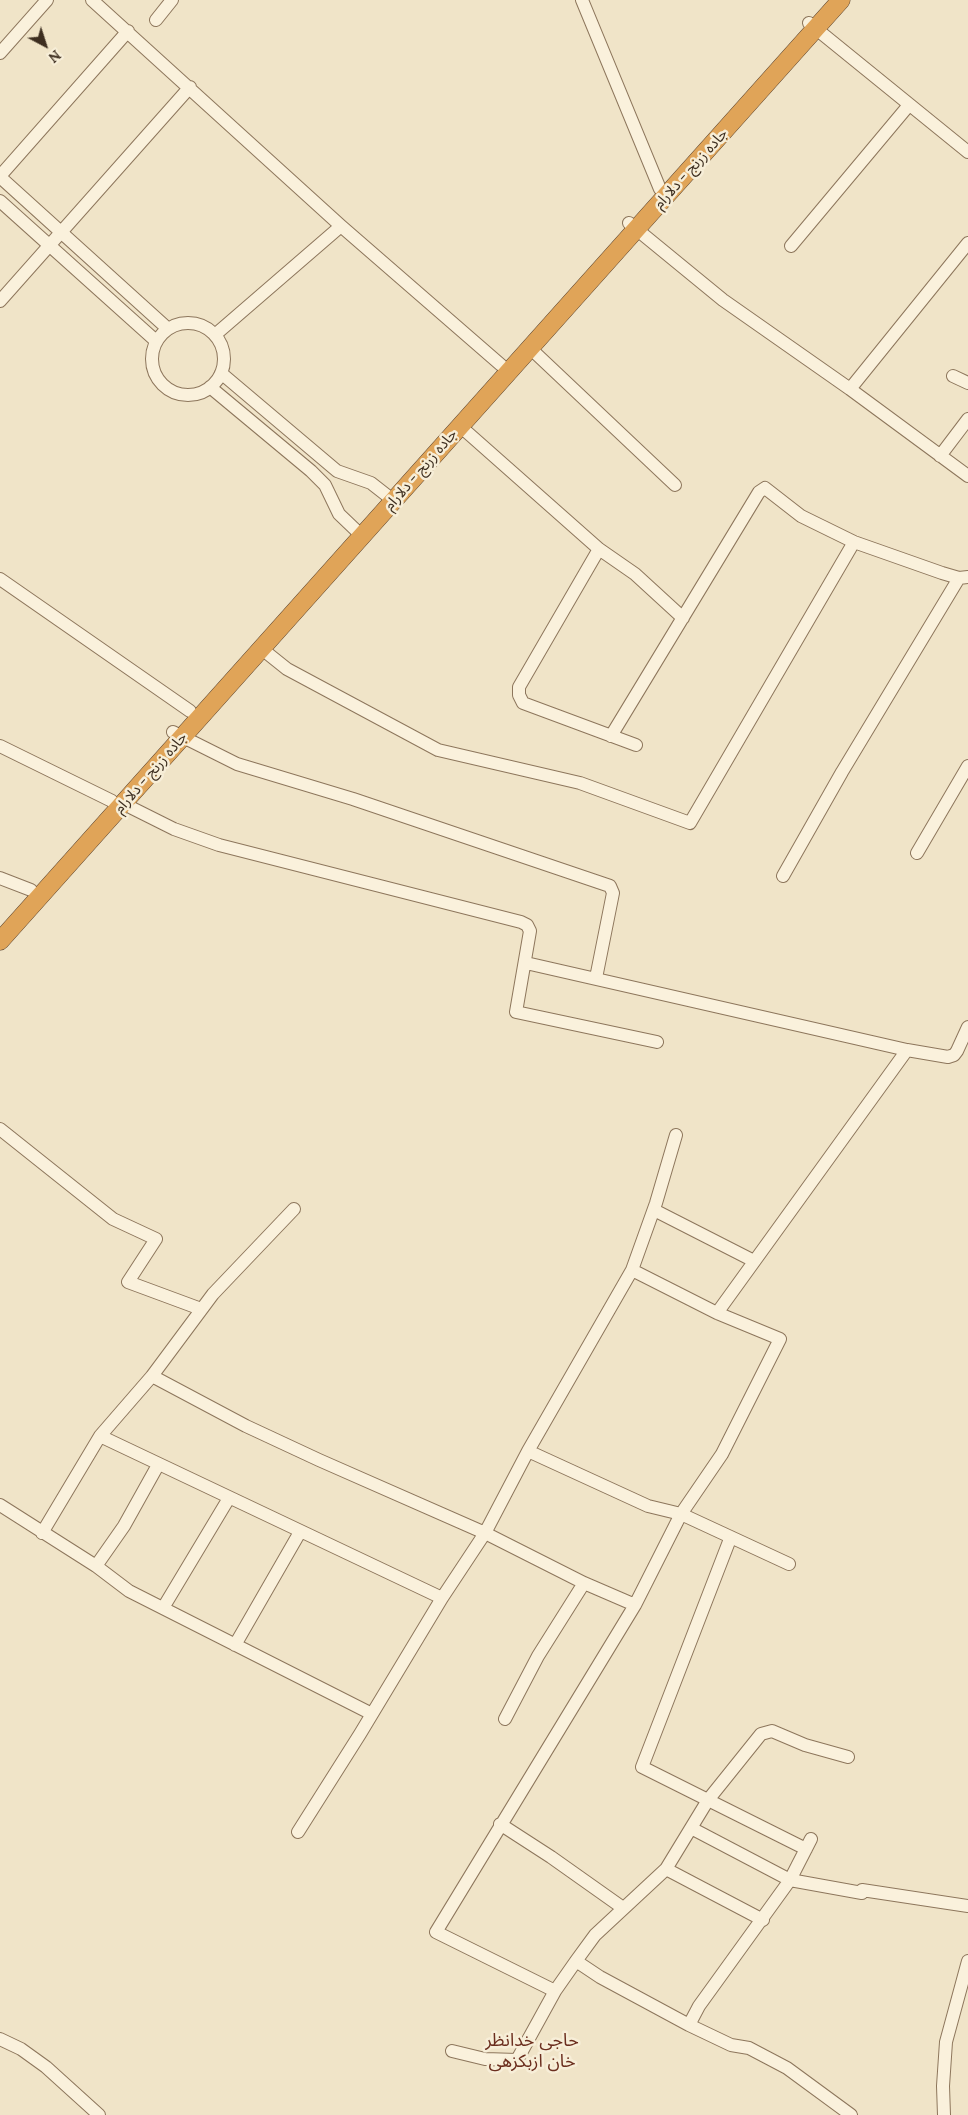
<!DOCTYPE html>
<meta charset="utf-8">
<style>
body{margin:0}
#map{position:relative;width:968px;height:2115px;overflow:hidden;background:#f0e4c8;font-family:Lora,serif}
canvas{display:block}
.north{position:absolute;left:20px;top:20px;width:50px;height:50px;-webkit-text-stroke:4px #f7eed8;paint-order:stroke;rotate:140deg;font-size:14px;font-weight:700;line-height:20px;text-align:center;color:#3d2e20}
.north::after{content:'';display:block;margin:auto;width:18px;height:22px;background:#3d2e20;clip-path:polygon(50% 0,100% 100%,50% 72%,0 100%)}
</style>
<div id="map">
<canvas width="968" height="2115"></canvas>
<div class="north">N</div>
</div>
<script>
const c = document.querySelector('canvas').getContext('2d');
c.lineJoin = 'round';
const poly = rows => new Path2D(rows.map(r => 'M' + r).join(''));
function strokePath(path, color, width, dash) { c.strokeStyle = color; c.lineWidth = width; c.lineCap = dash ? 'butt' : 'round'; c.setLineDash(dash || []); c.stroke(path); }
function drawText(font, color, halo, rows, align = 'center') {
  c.font = font + ' Lora,"Noto Sans Arabic",serif'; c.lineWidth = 5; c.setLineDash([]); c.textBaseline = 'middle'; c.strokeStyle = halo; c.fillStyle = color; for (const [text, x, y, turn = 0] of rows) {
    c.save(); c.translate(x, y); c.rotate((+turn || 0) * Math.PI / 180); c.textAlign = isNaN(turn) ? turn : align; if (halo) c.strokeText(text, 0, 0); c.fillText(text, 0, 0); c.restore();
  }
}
const minor = poly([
 [92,0,341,226,501,365],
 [582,0,660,189],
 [156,20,172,0],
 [809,23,968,152],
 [0,53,47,0],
 [0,176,128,31],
 [0,177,167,328],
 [0,201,156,341],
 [629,223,723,300,850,389,968,476],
 [791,246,909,105],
 [0,301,190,87],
 '152 359a36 36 0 1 1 72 0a36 36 0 1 1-72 0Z',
 [216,334,341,226],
 [530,348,675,485],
 [221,373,337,471,371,483,394,501],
 [953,376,968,383],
 [210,387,311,471,325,485,339,514,362,536],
 [850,389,968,243],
 [460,426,599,549,635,574,683,618],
 [940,456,968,419],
 [599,549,519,687,519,695,523,703,636,745],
 [0,579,190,711],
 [262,649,287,669,438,750,580,783,690,823,854,542],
 [173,732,237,764,353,799,610,886,613,893,596,978],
 [611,736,759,492,765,488,801,516,854,542,942,573,959,578,968,577],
 [0,746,112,801],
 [124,804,174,829,219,845,521,922,527,925,530,931,516,1012,657,1042],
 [917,853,968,766],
 [783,876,842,772,959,578],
 [0,878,31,890],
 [526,963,907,1050,948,1057,954,1055,957,1051,968,1027],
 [0,1129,113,1219,156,1239,128,1282,201,1309],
 [294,1209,213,1294,152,1376,246,1426,319,1460,485,1533,584,1583,635,1605],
 [654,1210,754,1261],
 [717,1313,907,1050],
 [100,1436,442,1598],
 [528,1451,648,1506,681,1514,789,1564],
 [0,1505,96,1566,129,1591,372,1714],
 [42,1533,100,1436,152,1376],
 [730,1539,642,1767,806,1849],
 [96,1566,124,1526,158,1465],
 [163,1608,229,1498],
 [235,1645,300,1532],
 [505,1719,538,1656,584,1583],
 [500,1824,551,1857,623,1908],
 [691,1828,790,1880,862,1893,862,1890,968,1906],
 [298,1832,360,1734,442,1598,485,1533,528,1451,632,1270,656,1203,676,1135],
 [666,1869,763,1920],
 [576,1961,600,1977,689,2025,731,2045,749,2048,787,2068,851,2115],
 [555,1991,436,1932,635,1605,681,1514,722,1454,780,1339,717,1313,632,1270],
 [689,2025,699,2006,790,1880,811,1839],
 [0,2039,21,2049,46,2067,99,2115],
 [452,2051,485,2059,517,2060,555,1991,576,1961,595,1935,666,1869,708,1800,761,1734,772,1731,805,1745,848,1757],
 [944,2115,943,2086,946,2042,968,1961]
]);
const highway = poly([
 [0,941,841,0]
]);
strokePath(minor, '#8d765c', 14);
strokePath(highway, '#5b4430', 19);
strokePath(minor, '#faf1dc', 12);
strokePath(highway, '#e0a458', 18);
drawText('15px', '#3d2e20', '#f7eed8', [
 ["جاده زرنج - دلارام",691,169,-48],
 ["جاده زرنج - دلارام",421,470,-49],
 ["جاده زرنج - دلارام",151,773,-49]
]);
drawText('18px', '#6b2e1e', '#f7eed8', [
 ["حاجی خدانظر",532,2041],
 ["خان ازبکزهی",532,2062]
]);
</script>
